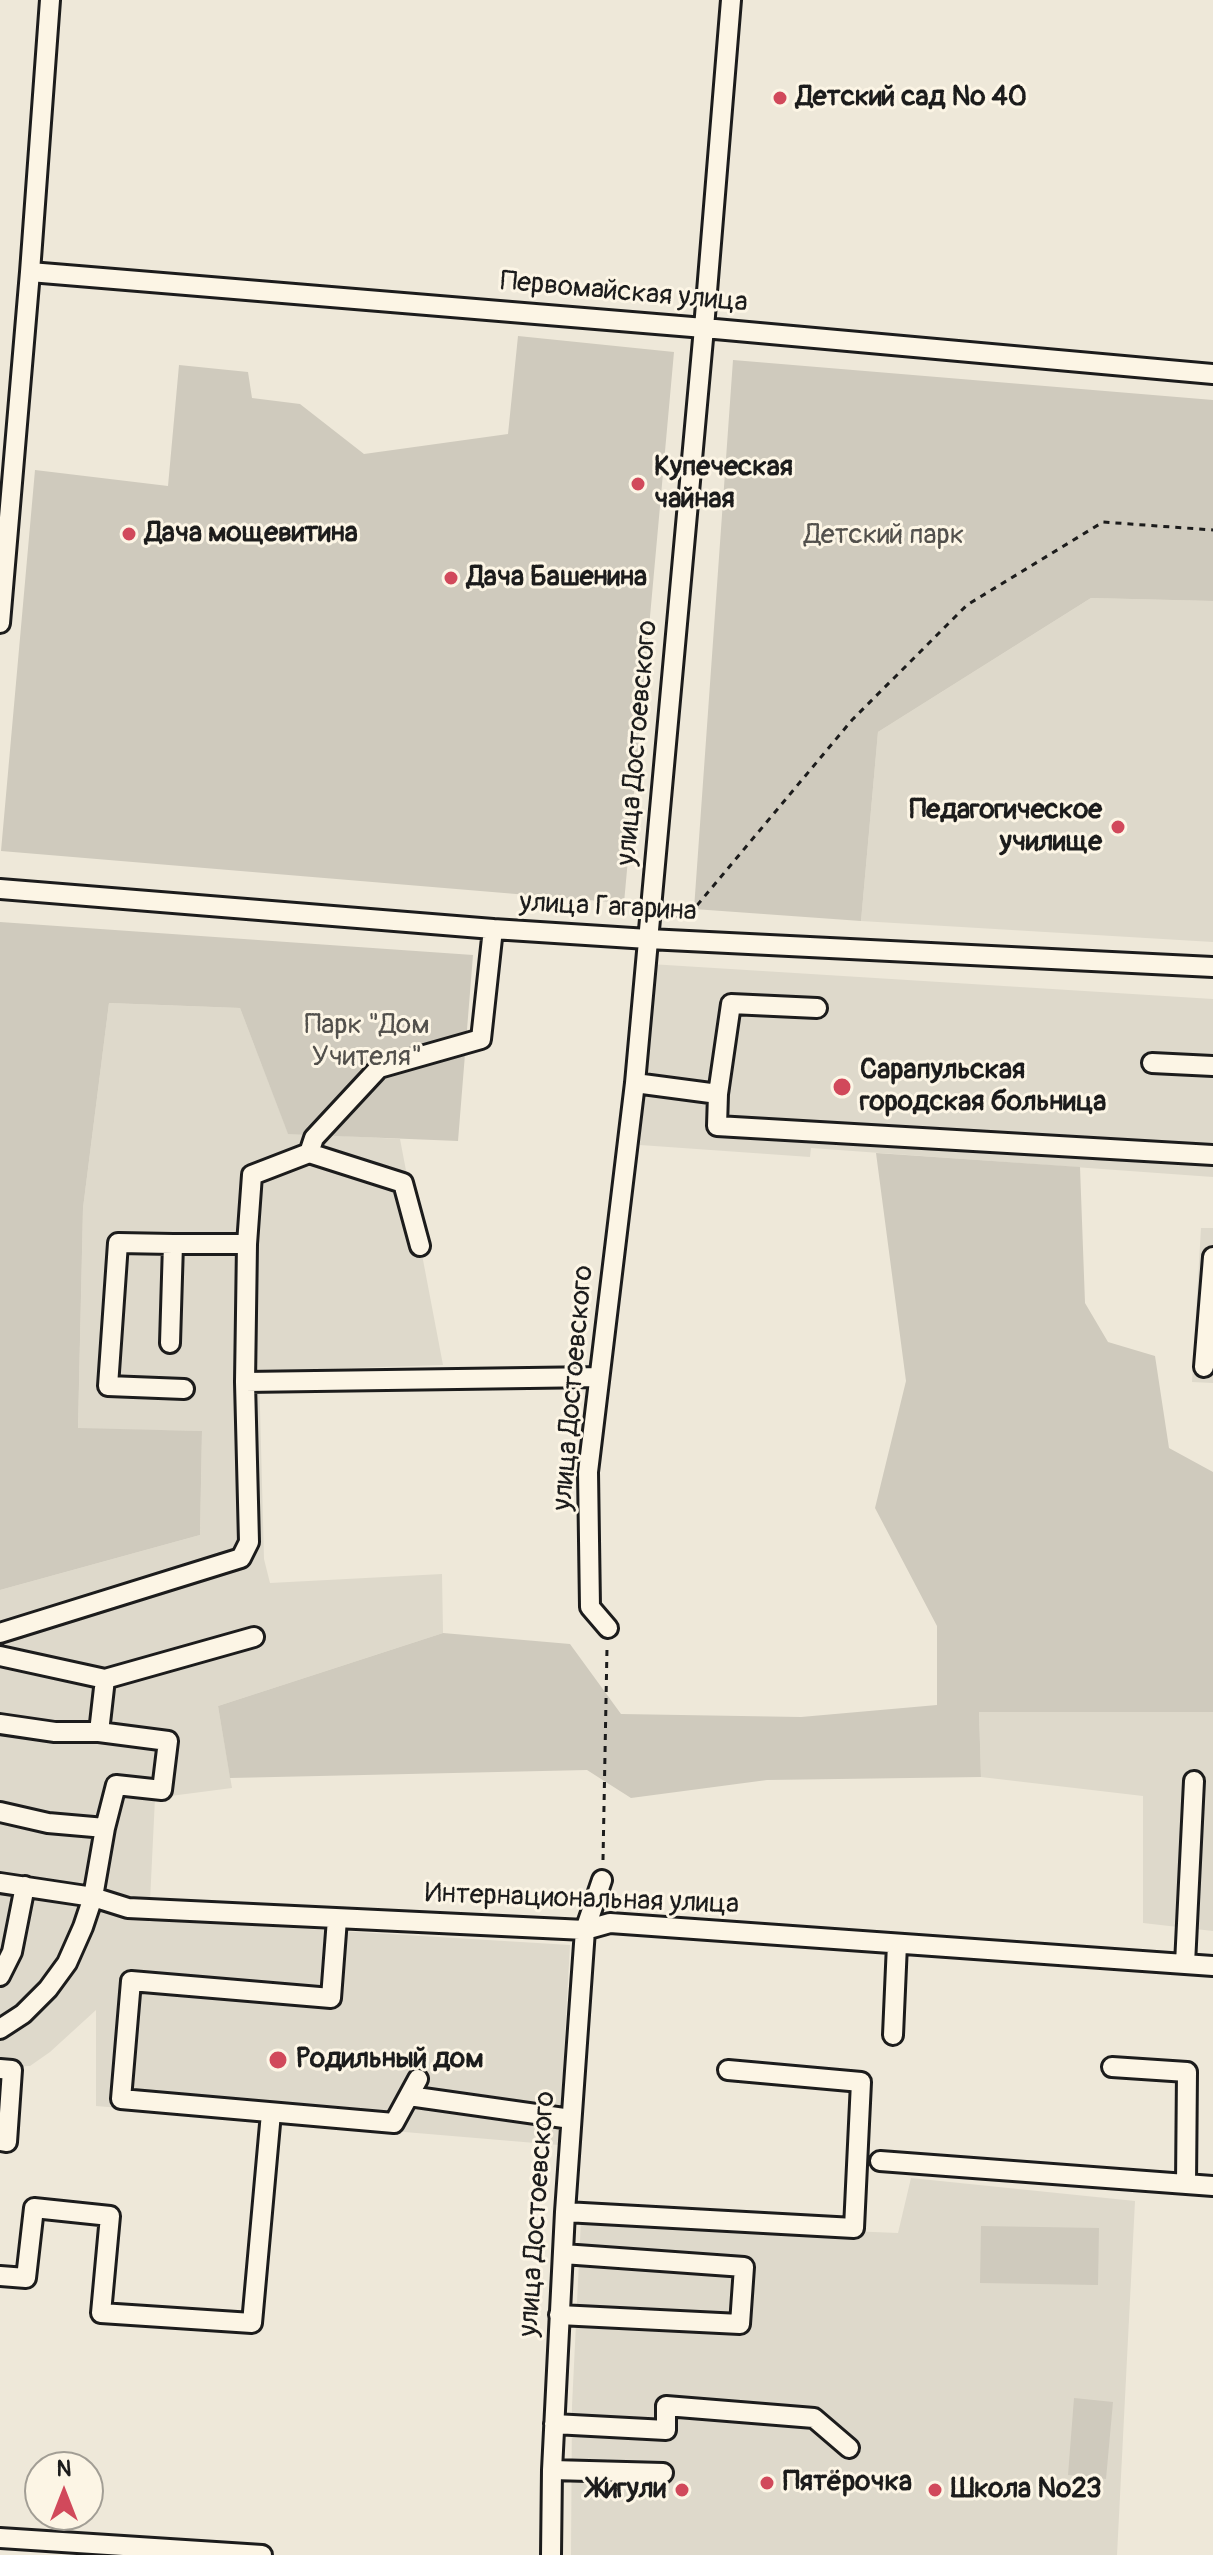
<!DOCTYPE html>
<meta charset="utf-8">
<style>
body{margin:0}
#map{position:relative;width:1213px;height:2555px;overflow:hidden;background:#eee8d9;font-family:Pangolin,sans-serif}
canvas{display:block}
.north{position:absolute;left:24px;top:2451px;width:80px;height:80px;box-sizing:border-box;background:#fcf5e5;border:2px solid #a29e95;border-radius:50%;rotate:0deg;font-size:22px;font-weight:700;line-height:32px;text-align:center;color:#1c1c1c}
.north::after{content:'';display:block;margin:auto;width:28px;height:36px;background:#d1495b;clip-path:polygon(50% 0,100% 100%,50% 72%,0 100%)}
</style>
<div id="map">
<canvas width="1213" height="2555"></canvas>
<div class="north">N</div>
</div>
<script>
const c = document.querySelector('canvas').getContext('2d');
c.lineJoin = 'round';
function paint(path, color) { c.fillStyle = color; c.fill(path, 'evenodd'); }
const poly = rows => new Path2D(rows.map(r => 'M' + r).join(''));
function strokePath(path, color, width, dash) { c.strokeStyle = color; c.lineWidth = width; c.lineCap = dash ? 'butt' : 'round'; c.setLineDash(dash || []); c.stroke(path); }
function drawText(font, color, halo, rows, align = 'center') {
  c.font = font + ' Pangolin,sans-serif'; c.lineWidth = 6; c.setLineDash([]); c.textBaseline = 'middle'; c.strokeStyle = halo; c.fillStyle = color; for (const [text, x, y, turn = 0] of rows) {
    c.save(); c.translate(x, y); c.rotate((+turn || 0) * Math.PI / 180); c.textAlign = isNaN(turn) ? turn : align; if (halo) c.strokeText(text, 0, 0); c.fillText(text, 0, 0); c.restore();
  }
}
paint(poly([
 [1091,598,1213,601,1213,942,861,921,878,732],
 [650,964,1213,999,1213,1177,811,1148,810,1157,640,1145],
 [109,1003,240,1008,288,1133,400,1139,443,1365,259,1371,264,1559,270,1583,442,1574,443,1633,218,1706,232,1788,155,1798,149,1922,159,1920,570,1945,559,2145,96,2106,96,2010,50,2052,30,2066,0,2067,0,1590,200,1535,202,1431,78,1429,83,1208],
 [1201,1228,1213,1228,1213,1383,1192,1382],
 [979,1712,1213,1712,1213,1931,1143,1923,1143,1796,981,1777],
 [911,2178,1135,2201,1117,2555,571,2555,572,2406,581,2220,898,2233]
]), '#ded9cb');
paint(poly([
 [518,336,674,352,624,903,1,851,35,470,168,486,179,365,248,372,252,398,300,404,364,454,508,434],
 [733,360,1213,400,1213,601,1091,598,878,732,861,921,694,909],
 [0,922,473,955,458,1141,288,1134,240,1008,109,1003,83,1208,78,1428,202,1431,200,1535,0,1590],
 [876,1153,1080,1167,1085,1303,1108,1342,1155,1356,1169,1448,1213,1472,1213,1712,979,1712,981,1777,767,1780,631,1798,587,1770,230,1778,218,1706,443,1633,570,1644,621,1714,801,1717,937,1705,937,1626,875,1508,906,1381],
 [981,2226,1099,2228,1098,2285,980,2283],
 [1074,2398,1113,2402,1106,2479,1068,2475]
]), '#cfcabd');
const minor = poly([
 [30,272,704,328,1213,374],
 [0,623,30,272,50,0],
 [0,889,493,929,648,939,1213,967],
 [1152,1063,1213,1066],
 [635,1083,718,1094,717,1126,1213,1155],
 [718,1094,731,1004,817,1008],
 [309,1153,314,1138,379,1068,481,1039,493,929],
 [173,1244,118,1243,108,1386,184,1389],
 [247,1244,252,1175,309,1153,403,1183,420,1246],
 [1204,1367,1213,1257],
 [245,1382,599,1377],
 [608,1628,590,1607,588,1472,635,1083,704,328,731,0],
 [0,1633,241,1558,249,1542,245,1382,247,1244,173,1244,170,1343],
 [0,1656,105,1679],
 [0,1724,55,1732,99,1732,105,1679,254,1637],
 [99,1732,168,1741,162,1790,116,1785,105,1828],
 [0,1812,48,1823,105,1828,93,1897,83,1927,67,1963,48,1989,23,2014,0,2029],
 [0,1883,93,1897,128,1908,585,1930,610,1923,1213,1966],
 [337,1919,331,1998,131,1981,121,2099,394,2123,418,2079],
 [1185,1964,1194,1781],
 [0,1976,12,1952,25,1886],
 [893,2035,897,1944],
 [1112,2067,1187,2072,1186,2184],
 [0,2069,12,2070,7,2142,0,2141],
 [409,2096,571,2119],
 [880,2161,1213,2186],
 [565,2212,854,2228,861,2082,728,2070],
 [0,2276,26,2278,34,2208,110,2216,101,2313,252,2323,271,2113],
 [559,2315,740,2324,744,2267,563,2254],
 [554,2424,666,2430,666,2406,814,2418,849,2448],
 [552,2470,663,2473],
 [0,2538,262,2555],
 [551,2555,552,2470,565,2212,585,1930,602,1880]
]);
strokePath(minor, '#1c1c1c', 24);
strokePath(poly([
 [677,918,694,909,852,720,967,605,1103,522,1213,530],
 [603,1860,607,1648]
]), '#1c1c1c', 3, [6, 6]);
strokePath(minor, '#fcf5e5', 18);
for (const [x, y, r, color] of [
 [780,98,8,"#d1495b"],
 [638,484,8,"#d1495b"],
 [129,534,8,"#d1495b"],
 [451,578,8,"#d1495b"],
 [1118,827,8,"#d1495b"],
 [842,1087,10,"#d1495b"],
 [278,2060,10,"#d1495b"],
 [767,2483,8,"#d1495b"],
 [682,2490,8,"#d1495b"],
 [935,2490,8,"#d1495b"]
]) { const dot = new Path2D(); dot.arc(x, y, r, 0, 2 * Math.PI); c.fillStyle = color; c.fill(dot); strokePath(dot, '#fcf5e5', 3); }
drawText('bold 28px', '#1c1c1c', '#fcf5e5', [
 ["Детский сад № 40",796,98],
 ["Купеческая",654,468],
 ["чайная",654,500],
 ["Дача мощевитина",145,534],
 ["Дача Башенина",467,578],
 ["Педагогическое",1102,811,"right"],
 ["училище",1102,843,"right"],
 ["Сарапульская",860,1071],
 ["городская больница",860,1103],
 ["Родильный дом",296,2060],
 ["Пятёрочка",783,2483],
 ["Жигули",666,2490,"right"],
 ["Школа №23",951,2490]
], 'left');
drawText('28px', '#1c1c1c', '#fcf5e5', [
 ["Первомайская улица",624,293,5],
 ["улица Достоевского",638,743,-85],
 ["улица Гагарина",608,908,3],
 ["улица Достоевского",574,1388,-85],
 ["Интернациональная улица",582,1900,2],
 ["улица Достоевского",538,2214,-86]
]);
drawText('28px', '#52504c', '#fcf5e5', [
 ["Детский парк",884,536],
 ["Парк \"Дом",367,1026],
 ["Учителя\"",367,1058]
]);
</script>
